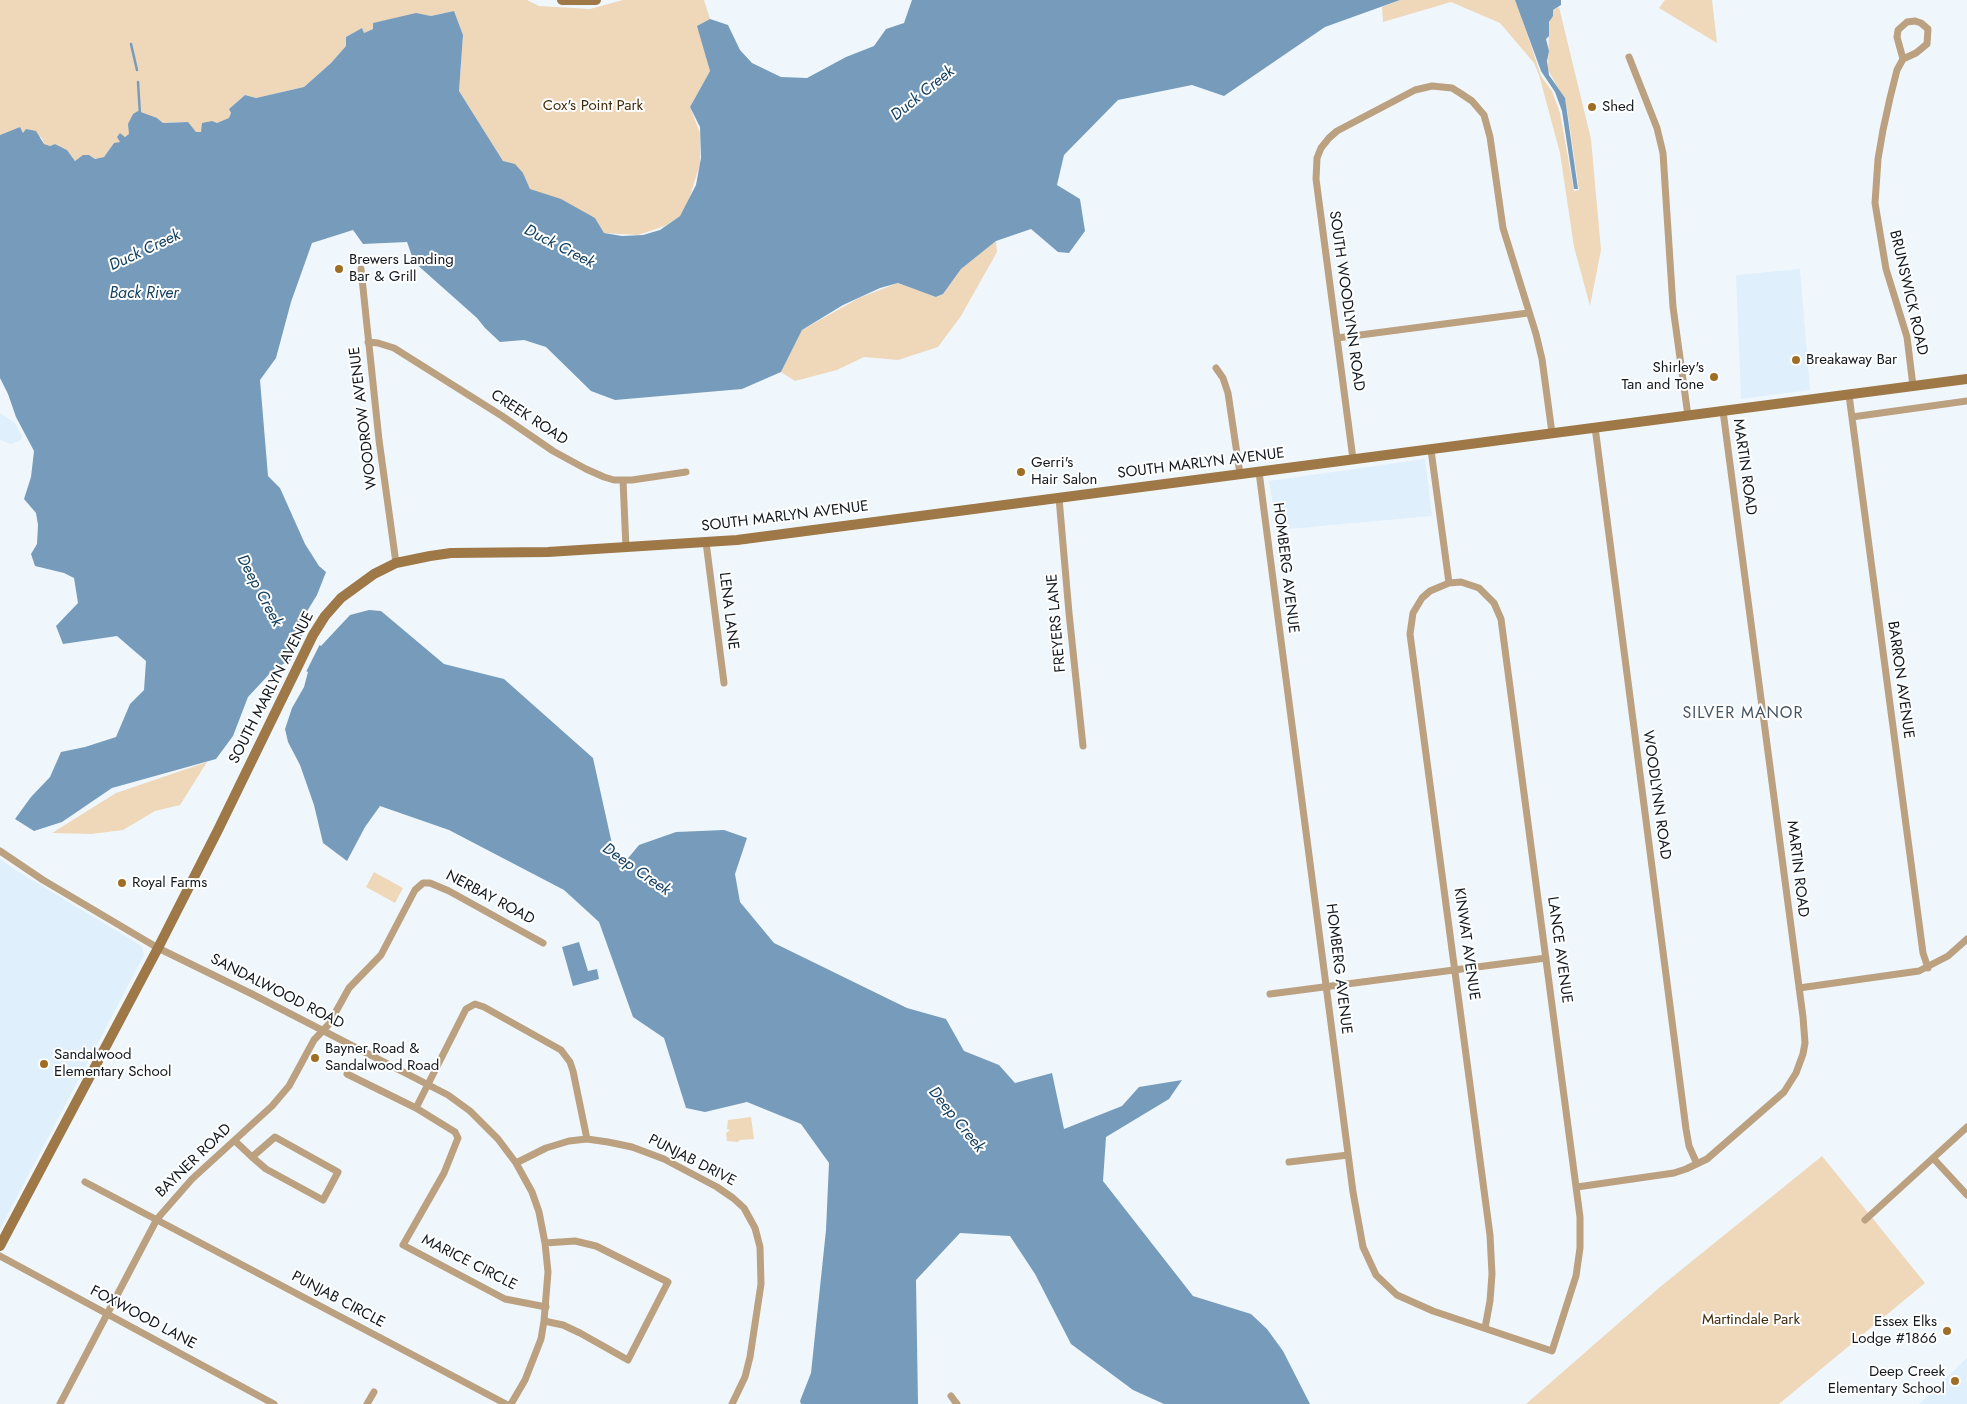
<!DOCTYPE html>
<style>
body{margin:0}
canvas{display:block;background:#eff7fd}
</style>
<canvas width="1967" height="1404"></canvas>
<script>
const c = document.querySelector('canvas').getContext('2d');
c.lineJoin = 'round';
function paint(path, color) { c.fillStyle = color; c.fill(path, 'evenodd'); }
const poly = rows => new Path2D(rows.map(r => 'M' + r).join(''));
function strokePath(path, color, width, dash) { c.strokeStyle = color; c.lineWidth = width; c.lineCap = dash ? 'butt' : 'round'; c.setLineDash(dash || []); c.stroke(path); }
function drawText(font, color, halo, rows, align = 'center') {
  c.font = font + ' Jost,sans-serif'; c.lineWidth = 4; c.setLineDash([]); c.textBaseline = 'middle'; c.strokeStyle = halo; c.fillStyle = color; for (const [text, x, y, turn = 0] of rows) {
    c.save(); c.translate(x, y); c.rotate((+turn || 0) * Math.PI / 180); c.textAlign = isNaN(turn) ? turn : align; if (halo) c.strokeText(text, 0, 0); c.fillText(text, 0, 0); c.restore();
  }
}
paint(poly([
 [1800,269,1810,390,1741,399,1736,275],
 [0,413,15,423,22,436,21,440,11,444,0,440],
 [1425,459,1432,516,1277,530,1269,481],
 [0,859,17,871,142,946,144,955,0,1229],
 [1967,1358,1967,1404,1919,1404]
]), '#dfeffc');
paint(poly([
 [0,0,527,0,539,6,590,9,623,0,704,0,710,19,698,26,710,71,690,107,700,133,700,164,689,199,680,216,665,226,638,235,603,233,595,218,530,189,523,173,503,161,459,91,463,35,454,11,431,16,416,14,373,23,373,29,364,33,362,28,346,37,346,46,331,63,304,87,256,98,245,95,229,109,231,113,229,118,202,132,196,132,182,122,163,123,157,118,125,137,120,133,121,141,119,143,114,143,104,157,95,159,89,155,75,161,67,150,55,144,50,146,44,144,42,138,37,135,23,133,20,127,0,135],
 [1400,0,1516,0,1541,76,1552,91,1560,113,1574,191,1579,190,1567,109,1565,100,1548,70,1549,24,1553,10,1559,7,1591,139,1601,250,1590,306,1574,247,1560,153,1539,75,1534,63,1500,23,1451,2,1383,22,1382,7],
 [1665,0,1712,0,1717,43,1659,8],
 [996,241,997,252,961,316,938,347,898,360,864,357,837,370,795,381,781,372,802,330,859,298,898,283,937,297,943,294,961,269],
 [207,762,180,805,155,811,123,830,91,834,52,833,116,793],
 [374,872,403,888,395,903,366,887],
 [751,1117,754,1139,740,1140,738,1142,727,1141,726,1133,730,1130,727,1129,728,1120],
 [1822,1156,1925,1283,1779,1404,1526,1404,1660,1287]
]), '#efd7ba');
paint(poly([
 [912,0,1400,0,1325,27,1224,96,1192,85,1118,100,1064,155,1057,185,1080,199,1085,231,1069,253,1058,252,1031,229,996,241,961,269,943,294,936,297,898,283,880,288,843,305,802,330,781,372,742,389,615,400,591,391,546,347,524,340,500,342,485,328,477,318,414,262,407,242,363,244,353,230,312,243,291,302,276,358,260,380,268,476,280,488,305,544,319,566,326,572,317,595,298,626,299,633,321,646,350,615,369,610,381,611,444,664,504,679,593,758,616,862,624,863,639,845,676,832,724,830,747,838,735,874,740,902,774,943,907,1008,946,1019,964,1051,999,1065,1015,1083,1052,1073,1064,1129,1122,1106,1139,1087,1182,1080,1169,1099,1106,1137,1103,1181,1193,1296,1251,1314,1267,1329,1283,1351,1310,1404,1164,1404,1133,1390,1071,1344,1035,1274,1010,1236,960,1233,916,1280,918,1404,801,1404,800,1401,811,1373,826,1230,829,1163,801,1124,747,1102,705,1112,686,1108,664,1038,633,1017,599,922,564,890,449,830,380,806,365,827,347,861,323,843,314,805,300,765,288,742,285,729,292,708,304,687,308,672,287,662,274,669,248,697,233,736,216,759,112,788,62,822,34,831,15,819,31,797,50,777,61,752,85,747,116,737,130,704,144,690,146,661,117,636,63,644,56,626,78,603,74,578,64,573,35,566,31,554,37,544,38,525,36,513,24,499,31,477,34,451,16,417,8,394,0,378,0,135,20,127,23,133,26,129,36,131,44,144,50,146,55,144,67,150,75,161,83,155,89,155,95,159,104,157,114,143,120,142,117,137,120,133,125,137,129,134,128,124,133,114,138,111,157,118,163,123,188,122,196,132,201,132,202,123,212,121,217,123,229,118,231,113,229,109,245,95,256,98,304,87,331,63,346,46,346,37,362,28,364,33,373,29,373,23,416,13,431,16,454,11,463,35,459,91,503,161,515,164,523,173,530,189,561,199,595,218,604,233,622,236,643,235,660,230,680,216,696,185,701,158,700,127,690,107,710,71,697,26,710,19,728,25,740,50,752,63,781,77,807,78,846,57,874,46,886,29,904,23],
 [1515,0,1561,0,1561,5,1553,10,1553,16,1549,22,1549,36,1546,39,1549,51,1547,61,1549,75,1565,98,1578,189,1574,189,1562,111,1555,92,1541,71],
 [579,942,588,971,597,969,599,979,573,986,562,947]
]), '#779cbb');
paint(poly([
 [303,633,321,642,305,674,288,665]
]), '#eff7fd');
strokePath(poly([
 [131,44,137,70],
 [138,82,140,115]
]), '#779cbb', 2.5);
strokePath(poly([
 [1915,21,1921,23,1928,29,1927,44,1916,53,1903,59,1897,37,1898,30,1907,22,1915,21],
 [1629,57,1657,128,1663,153,1673,307,1688,416],
 [1903,59,1897,70,1890,98,1883,130,1878,159,1875,203,1886,269,1907,337,1913,386],
 [361,269,379,440,396,563],
 [1337,338,1528,313],
 [368,342,378,343,394,348,502,416,553,451,586,469,604,477,614,480,632,480,686,472],
 [1216,368,1223,378,1228,393,1240,474],
 [1849,395,1923,953,1928,968],
 [1852,417,1967,401],
 [1595,427,1686,1129,1689,1146,1697,1164],
 [1431,450,1449,583],
 [1353,459,1316,179,1317,158,1321,148,1329,138,1337,131,1415,90,1432,86,1452,88,1460,93,1472,101,1484,115,1490,137,1503,228,1536,334,1542,359,1552,433],
 [1259,472,1353,1192,1363,1247,1376,1275,1397,1295,1433,1311,1552,1351,1576,1276,1580,1248,1580,1217,1501,619,1494,603,1479,588,1461,582,1449,583,1430,591,1422,598,1413,613,1410,634,1490,1235,1492,1274,1490,1301,1485,1328],
 [623,480,626,548],
 [1059,498,1069,613,1083,746],
 [706,542,724,683],
 [0,851,43,880,158,948,252,994,448,1095,470,1111,498,1139,516,1163,532,1192,539,1212,545,1243,548,1272,544,1321,541,1339,525,1380,511,1404],
 [1799,988,1919,971,1948,956,1967,939],
 [1270,994,1546,958],
 [347,1074,416,1108,455,1132,458,1138,444,1173,403,1245,505,1299,546,1307],
 [416,1108,466,1009,475,1004,484,1007,561,1050,570,1062,573,1071,587,1139],
 [235,1141,252,1157,266,1169,323,1200,338,1172,275,1137,252,1157],
 [1933,1158,1967,1195],
 [1289,1162,1348,1155],
 [516,1163,546,1148,569,1141,587,1139,608,1142,632,1147,664,1159,717,1187,733,1198,744,1208,755,1228,760,1247,761,1284,750,1357,745,1377,732,1404],
 [85,1182,506,1404],
 [1577,1187,1674,1173,1686,1169,1707,1159,1784,1092,1796,1073,1803,1054,1805,1043,1803,1017,1723,411],
 [1865,1220,1967,1127],
 [0,1256,274,1404],
 [544,1321,563,1325,580,1333,628,1360,668,1282,596,1246,575,1241,545,1243],
 [951,1396,957,1404],
 [60,1404,157,1219,192,1179,272,1106,289,1086,314,1040,329,1024,349,988,381,955,415,890,423,883,430,883,449,891,543,943],
 [367,1404,374,1392]
]), '#bca181', 7);
strokePath(poly([
 [562,0,596,0],
 [0,1246,158,948,218,830,313,635,325,616,341,598,374,574,396,563,430,556,451,553,548,552,737,540,1967,379]
]), '#9e7846', 10);
for (const [x, y, r, color] of [
 [1592,107,5,"#9f6d23"],
 [339,269,5,"#9f6d23"],
 [1796,360,5,"#9f6d23"],
 [1714,377,5,"#9f6d23"],
 [1021,472,5,"#9f6d23"],
 [122,883,5,"#9f6d23"],
 [315,1058,5,"#9f6d23"],
 [44,1064,5,"#9f6d23"],
 [1947,1331,5,"#9f6d23"],
 [1955,1381,5,"#9f6d23"]
]) { const dot = new Path2D(); dot.arc(x, y, r, 0, 2 * Math.PI); c.fillStyle = color; c.fill(dot); strokePath(dot, '#fff', 2); }
drawText('15px', '#422c0d', '#fff', [
 ["Cox's Point Park",593,106],
 ["Martindale Park",1751,1320]
]);
drawText('15px', '#12191f', '#fff', [
 ["Shed",1602,107],
 ["Brewers Landing",349,260],
 ["Bar & Grill",349,277],
 ["Breakaway Bar",1806,360],
 ["Shirley's",1704,368,"right"],
 ["Tan and Tone",1704,385,"right"],
 ["Gerri's",1031,463],
 ["Hair Salon",1031,480],
 ["Royal Farms",132,883],
 ["Bayner Road &",325,1049],
 ["Sandalwood Road",325,1066],
 ["Sandalwood",54,1055],
 ["Elementary School",54,1072],
 ["Essex Elks",1937,1322,"right"],
 ["Lodge #1866",1937,1339,"right"],
 ["Deep Creek",1945,1372,"right"],
 ["Elementary School",1945,1389,"right"]
], 'left');
drawText('15px', '#12191f', '#fff', [
 ["BRUNSWICK ROAD",1908,293,77],
 ["SOUTH WOODLYNN ROAD",1346,301,82],
 ["WOODROW AVENUE",364,418,-97],
 ["CREEK ROAD",529,418,33],
 ["SOUTH MARLYN AVENUE",1201,464,-7],
 ["MARTIN ROAD",1744,467,82],
 ["SOUTH MARLYN AVENUE",785,517,-7],
 ["HOMBERG AVENUE",1285,568,83],
 ["LENA LANE",728,611,83],
 ["FREYERS LANE",1057,623,-95],
 ["BARRON AVENUE",1900,680,82],
 ["SOUTH MARLYN AVENUE",272,688,-63],
 ["WOODLYNN ROAD",1656,795,82],
 ["MARTIN ROAD",1797,869,83],
 ["NERBAY ROAD",490,898,28],
 ["KINWAT AVENUE",1466,944,82],
 ["LANCE AVENUE",1559,950,82],
 ["HOMBERG AVENUE",1338,969,83],
 ["SANDALWOOD ROAD",277,992,27],
 ["BAYNER ROAD",194,1161,-44],
 ["PUNJAB DRIVE",692,1161,27],
 ["MARICE CIRCLE",469,1263,27],
 ["PUNJAB CIRCLE",338,1300,28],
 ["FOXWOOD LANE",143,1318,28]
]);
drawText('italic 16px', '#144060', '#fff', [
 ["Duck Creek",923,94,-39],
 ["Duck Creek",559,247,27],
 ["Duck Creek",145,251,-25],
 ["Back River",144,294],
 ["Deep Creek",259,591,62],
 ["Deep Creek",636,870,35],
 ["Deep Creek",956,1120,51]
]);
c.letterSpacing = '1px';
drawText('16px', '#445462', '#fff', [
 ["SILVER MANOR",1743,714]
]);
c.letterSpacing = '0px';
</script>
